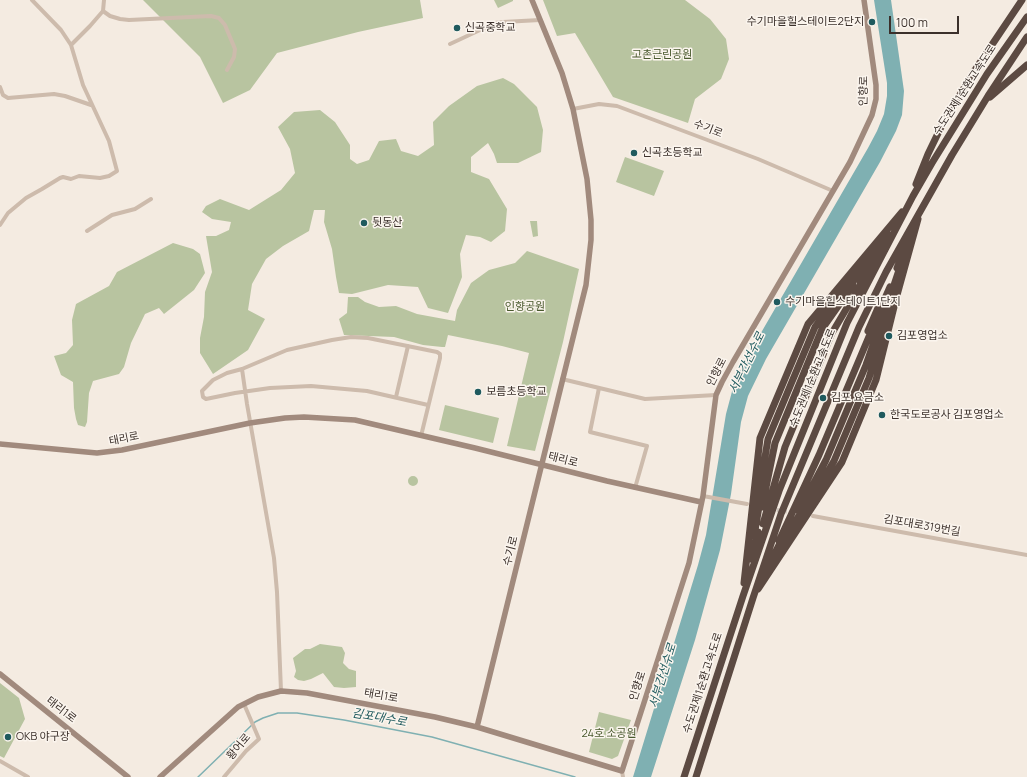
<!DOCTYPE html>
<meta charset="utf-8">
<style>
body{margin:0}
#map{position:relative;width:1027px;height:777px;overflow:hidden;background:#f4ebe1;font-family:Manrope,sans-serif}
canvas{display:block}
.scale{position:absolute;left:889px;top:16px;width:70px;height:18px;box-sizing:border-box;border:2px solid #3b302b;border-top:0;padding-left:5px;font-size:12px;line-height:14px;white-space:nowrap;color:#3b302b;-webkit-text-stroke:3px #fbf5ee;paint-order:stroke}
</style>
<div id="map">
<canvas width="1027" height="777"></canvas>
<div class="scale">100 m</div>
</div>
<script>
const c = document.querySelector('canvas').getContext('2d');
c.lineJoin = 'round';
function paint(path, color) { c.fillStyle = color; c.fill(path, 'evenodd'); }
const poly = rows => new Path2D(rows.map(r => 'M' + r).join(''));
function strokePath(path, color, width, dash) { c.strokeStyle = color; c.lineWidth = width; c.lineCap = dash ? 'butt' : 'round'; c.setLineDash(dash || []); c.stroke(path); }
function drawText(font, color, halo, rows, align = 'center') {
  c.font = font + ' Manrope,"Noto Sans KR",sans-serif'; c.lineWidth = 3; c.setLineDash([]); c.textBaseline = 'middle'; c.strokeStyle = halo; c.fillStyle = color; for (const [text, x, y, turn = 0] of rows) {
    c.save(); c.translate(x, y); c.rotate((+turn || 0) * Math.PI / 180); c.textAlign = isNaN(turn) ? turn : align; if (halo) c.strokeText(text, 0, 0); c.fillText(text, 0, 0); c.restore();
  }
}
paint(poly([
 [143,0,420,0,423,18,358,32,277,53,250,90,223,103,200,57],
 [494,0,513,0,513,1,498,8],
 [543,0,685,0,710,19,726,39,729,59,721,79,695,99,688,123,613,97,575,33,557,36],
 [503,78,514,84,537,107,543,130,541,152,518,163,497,163,494,154,488,143,471,157,471,172,489,179,507,209,505,231,491,242,480,237,466,235,460,254,462,277,448,313,428,308,418,287,388,285,352,294,339,293,336,277,332,249,324,222,325,210,314,210,309,231,283,246,266,259,252,284,248,310,265,319,248,350,213,374,200,353,200,338,204,317,205,292,212,272,206,236,216,236,229,230,231,222,212,219,202,212,206,206,220,199,249,210,281,190,295,173,290,149,278,127,294,112,320,110,335,122,350,145,350,159,357,164,369,160,379,141,396,139,401,151,418,156,434,145,433,122,449,106,477,86],
 [625,157,664,171,654,196,616,182],
 [530,221,537,221,538,236,533,237],
 [173,243,193,249,200,254,205,273,194,290,164,314,159,308,145,314,131,343,124,367,119,374,93,381,89,393,87,422,85,427,78,425,76,419,74,408,73,382,61,375,54,356,66,353,73,345,72,320,76,304,109,286,117,272],
 [527,251,579,269,563,342,535,451,507,446,529,353,502,346,448,335,445,347,442,347,423,345,394,337,344,335,339,319,347,313,348,297,358,297,365,302,379,307,396,306,417,314,455,321,457,310,471,283,489,270,515,263],
 [445,405,499,418,493,443,439,430],
 '408 481a5 5 0 1 1 10 0a5 5 0 1 1-10 0Z',
 [320,644,342,647,345,653,343,663,349,669,356,671,356,687,344,688,334,687,323,673,311,679,304,681,298,680,294,677,296,671,293,658,305,649,310,649],
 [0,683,19,698,25,719,4,758,0,756],
 [599,712,631,720,618,756,612,759,589,752]
]), '#b8c4a0');
paint(poly([
 [874,0,891,0,904,91,902,115,896,131,880,162,766,359,748,396,741,422,731,494,720,550,695,640,651,777,633,777,698,565,706,535,726,414,734,384,747,357,868,148,877,131,884,114,887,96,887,83]
]), '#7fb0b2');
strokePath(poly([
 [198,777,255,722,263,718,278,713,297,713,344,720,432,737,575,777]
]), '#7fb0b2', 1.5);
strokePath(poly([
 [771,509,794,513]
]), '#cfc6bd', 4, [4, 2]);
strokePath(poly([
 [103,11,110,16,120,19,129,20,211,16,219,18,225,25,235,49,234,57,227,70],
 [450,44,495,23,503,22,540,20],
 [71,45,90,26,103,11,104,0],
 [0,87,3,95,8,98,54,94,65,96,91,105],
 [573,109,599,104,617,106,758,159,833,191],
 [0,225,8,213,26,198,42,189,60,178,63,177,71,179,79,176,100,178,109,176,117,171,109,141,83,85,71,45,61,30,32,0],
 [87,231,112,215,135,209,151,199],
 [242,369,227,373,213,380,202,391,203,397,206,399,235,393,270,388,311,386,367,391,428,405],
 [562,379,645,399,716,395],
 [599,388,590,432,647,446,635,488],
 [396,397,408,346],
 [703,496,747,504],
 [813,516,1027,555],
 [281,691,277,592,274,558,247,404,242,369,287,350,332,340,351,337,368,338,437,352,440,354,440,358,421,436],
 [0,761,28,777],
 [622,771,623,777],
 [224,777,246,751,259,739,244,704]
]), '#cdbbac', 4);
strokePath(poly([
 [0,444,97,453,122,450,250,423,285,418,304,417,355,420,475,448,607,481,701,502],
 [0,674,128,777],
 [477,727,586,285,591,240,591,220,587,179,573,109,562,73,532,0],
 [160,777,238,707,258,697,281,691,307,693,435,717,477,727,622,771,689,563,703,496,716,395,722,382,733,362,850,162,872,115,876,99,876,85,864,0]
]), '#a18a7d', 5.5);
strokePath(poly([
 [990,97,1027,65],
 [916,184,928,154,943,123,973,73,1022,0],
 [872,260,889,235],
 [897,268,908,240],
 [860,282,876,257],
 [851,284,873,253],
 [891,294,901,264],
 [879,312,890,287],
 [868,331,878,308],
 [874,332,883,308],
 [880,333,894,290],
 [757,505,768,439,791,384,815,327,851,279],
 [762,507,775,443,822,329,853,285],
 [799,511,826,460,866,365,879,328],
 [801,517,834,461,869,378,884,329],
 [763,524,785,447,832,333,864,279],
 [754,536,760,501],
 [779,541,819,455,873,327],
 [782,545,801,512],
 [751,559,758,532],
 [767,569,782,539],
 [744,583,760,438,808,324,902,212],
 [758,589,842,462,876,380,897,295,918,219],
 [684,777,743,596,779,491,847,323,913,196,932,163,987,74,1027,17],
 [696,777,753,598,781,514,859,327,886,272,952,155,988,96,1027,37]
]), '#5c4a42', 7);
for (const [x, y, r, color] of [
 [872,22,4,"#1f5a5e"],
 [457,28,4,"#1f5a5e"],
 [634,153,4,"#1f5a5e"],
 [364,223,4,"#1f5a5e"],
 [777,302,4,"#1f5a5e"],
 [889,336,4,"#1f5a5e"],
 [478,392,4,"#1f5a5e"],
 [823,398,4,"#1f5a5e"],
 [882,415,4,"#1f5a5e"],
 [8,737,4,"#1f5a5e"]
]) { const dot = new Path2D(); dot.arc(x, y, r, 0, 2 * Math.PI); c.fillStyle = color; c.fill(dot); strokePath(dot, '#fbf5ee', 1.5); }
drawText('11px', '#3b302b', '#fbf5ee', [
 ["수기마을힐스테이트2단지",864,22,"right"],
 ["신곡중학교",465,28],
 ["신곡초등학교",642,153],
 ["뒷동산",372,223],
 ["수기마을힐스테이트1단지",785,302],
 ["김포영업소",897,336],
 ["보름초등학교",486,392],
 ["김포 요금소",831,398],
 ["한국도로공사 김포영업소",890,415],
 ["OKB 야구장",16,737]
], 'left');
drawText('11px', '#4a5a2e', '#fbf5ee', [
 ["고촌근린공원",662,55],
 ["인향공원",525,307],
 ["24호 소공원",609,734]
]);
drawText('11px', '#3b302b', '#fbf5ee', [
 ["수도권제1순환고속도로",965,90,-57],
 ["인향로",864,91,-89],
 ["수기로",708,129,21],
 ["인향로",717,372,-63],
 ["수도권제1순환고속도로",813,378,-68],
 ["태리로",124,439,-11],
 ["태리로",563,460,14],
 ["김포대로319번길",922,526,10],
 ["수기로",511,551,-76],
 ["수도권제1순환고속도로",703,683,-72],
 ["인향로",638,686,-72],
 ["태리1로",381,696,10],
 ["태리1로",61,710,38],
 ["황어로",239,747,-50]
]);
drawText('italic 12px', '#1f5a5e', '#fbf5ee', [
 ["서부간선수로",747,363,-64],
 ["서부간선수로",663,676,-73],
 ["김포대수로",379,718,10]
]);
</script>
